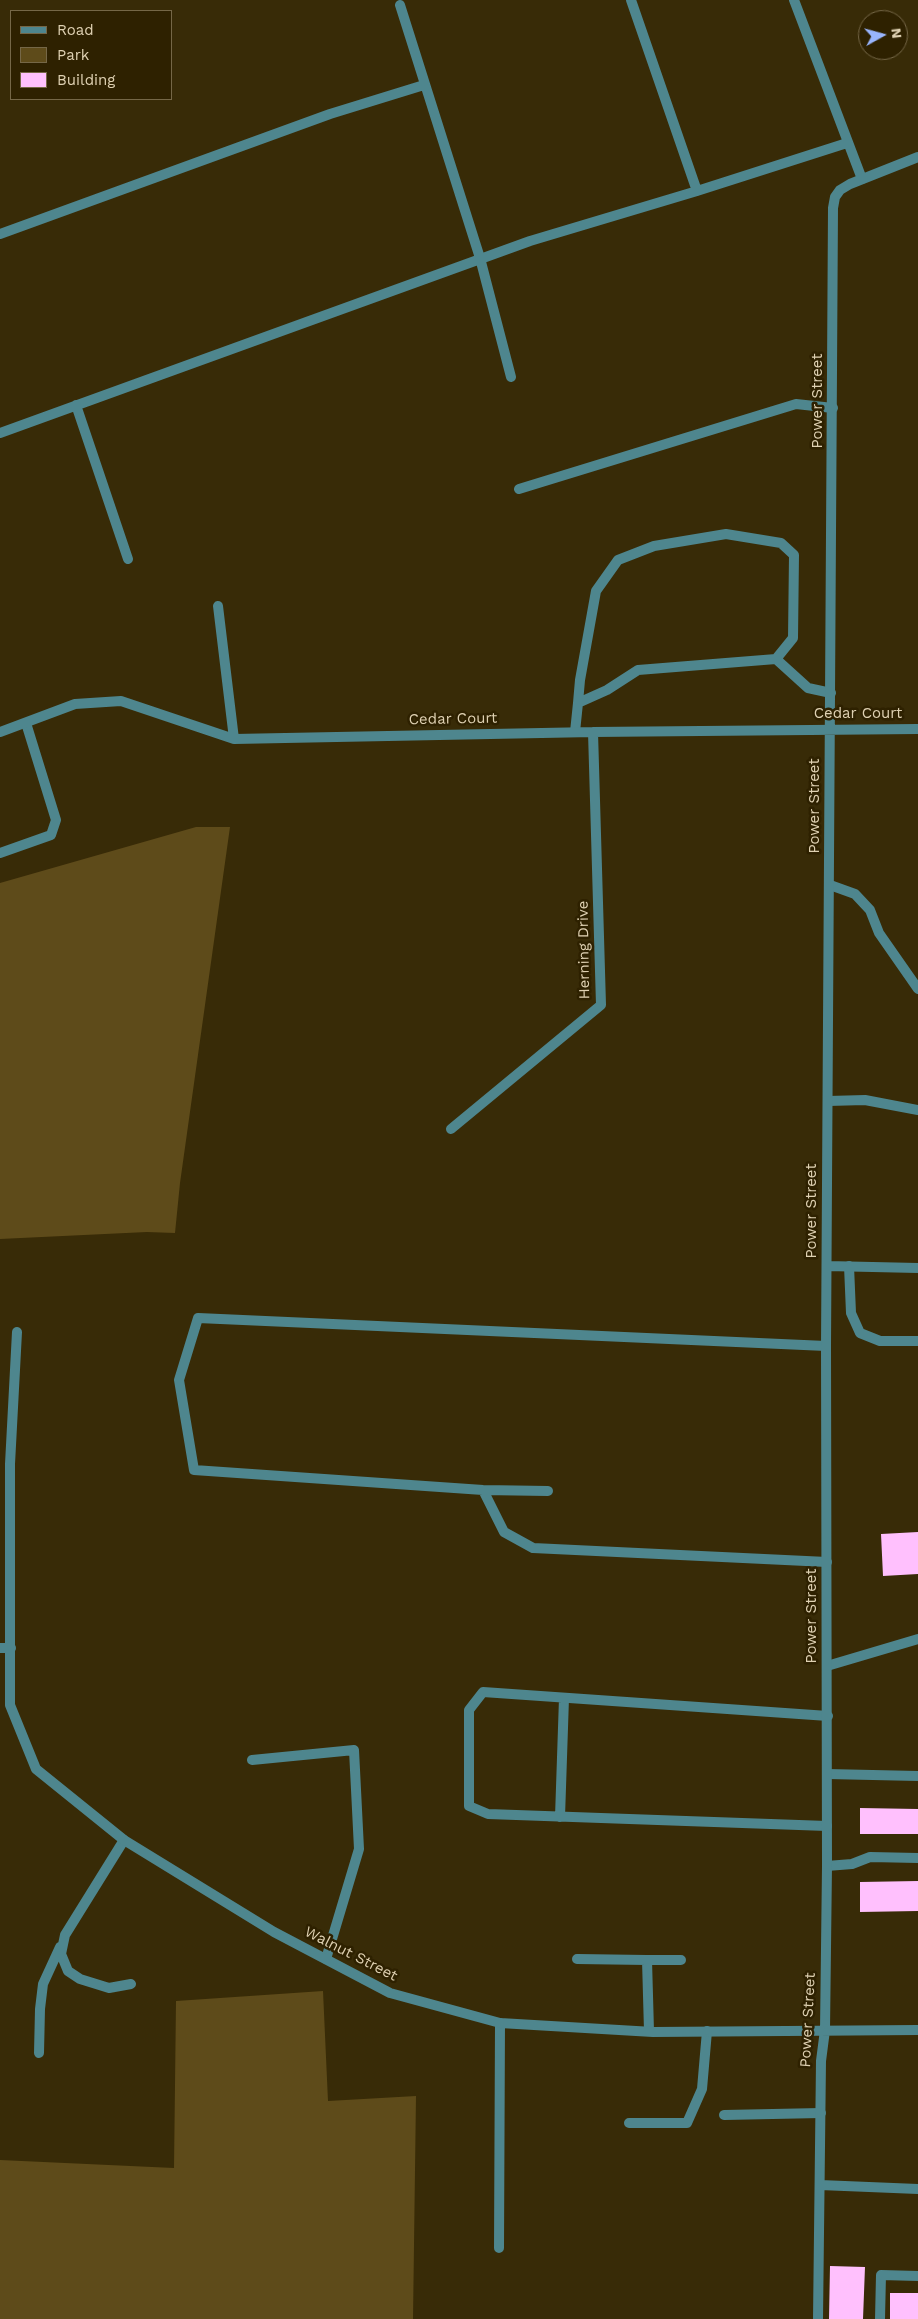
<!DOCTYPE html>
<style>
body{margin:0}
#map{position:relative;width:918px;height:2319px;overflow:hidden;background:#382b07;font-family:"Work Sans",sans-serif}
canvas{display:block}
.legend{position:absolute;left:10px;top:10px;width:162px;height:90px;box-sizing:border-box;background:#2e2100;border:1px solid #756747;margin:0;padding:6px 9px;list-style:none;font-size:15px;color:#dfd1b2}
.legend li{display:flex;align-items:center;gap:10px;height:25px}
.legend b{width:25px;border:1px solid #756747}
.north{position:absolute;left:858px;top:10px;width:50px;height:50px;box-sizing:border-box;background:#2e2100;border:1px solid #756747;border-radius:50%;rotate:83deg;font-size:14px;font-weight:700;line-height:20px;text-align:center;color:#dfd1b2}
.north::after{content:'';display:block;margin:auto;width:18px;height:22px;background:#99b5fd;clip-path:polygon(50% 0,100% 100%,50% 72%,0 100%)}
</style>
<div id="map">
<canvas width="918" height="2319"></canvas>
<ul class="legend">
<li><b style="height:6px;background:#4e868e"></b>Road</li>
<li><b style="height:14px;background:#5e4b1a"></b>Park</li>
<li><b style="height:14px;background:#ffc0fd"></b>Building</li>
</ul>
<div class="north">N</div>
</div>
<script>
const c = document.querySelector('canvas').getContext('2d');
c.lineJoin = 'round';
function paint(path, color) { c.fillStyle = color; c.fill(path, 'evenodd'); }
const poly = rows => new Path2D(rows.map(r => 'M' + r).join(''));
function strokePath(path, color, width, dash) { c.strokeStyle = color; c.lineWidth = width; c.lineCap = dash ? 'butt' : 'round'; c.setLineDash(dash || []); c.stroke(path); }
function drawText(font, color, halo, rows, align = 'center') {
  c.font = font + ' "Work Sans",sans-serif'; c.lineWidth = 5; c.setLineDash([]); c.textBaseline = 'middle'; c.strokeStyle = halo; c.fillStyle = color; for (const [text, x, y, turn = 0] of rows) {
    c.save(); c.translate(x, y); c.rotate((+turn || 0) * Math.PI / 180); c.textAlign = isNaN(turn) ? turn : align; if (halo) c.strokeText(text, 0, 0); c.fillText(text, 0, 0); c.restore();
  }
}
paint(poly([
 [196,827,230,827,180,1183,175,1233,147,1232,0,1239,0,883],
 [323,1991,328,2101,416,2096,413,2319,0,2319,0,2160,174,2168,176,2001]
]), '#5e4b1a');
paint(poly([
 [918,1532,918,1574,883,1576,881,1534],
 [860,1808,918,1809,918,1834,860,1834],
 [918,1881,918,1911,860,1912,860,1882],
 [830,2266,865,2267,863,2319,829,2319],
 [890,2293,918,2293,918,2319,890,2319]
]), '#ffc0fd');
strokePath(poly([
 [631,0,697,191],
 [794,0,862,179],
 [400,5,480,258,511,377],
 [0,234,330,114,424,85],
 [76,405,128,559],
 [0,433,530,241,697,191,847,143],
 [519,489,796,404,833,408],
 [776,659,808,688,831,693],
 [575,732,578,703,580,680,596,591,618,560,654,546,726,534,781,543,794,555,793,638,776,659,638,670,607,690,578,703],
 [0,853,51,835,56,820,26,723],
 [830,885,855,894,870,910,879,933,918,989],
 [828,1101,865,1100,918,1110],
 [849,1266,851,1313,860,1333,880,1341,918,1341],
 [483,1490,504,1532,533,1548,827,1562],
 [548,1491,483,1490,194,1470,179,1380,198,1318,826,1346],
 [827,1666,918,1639],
 [252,1760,354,1750,359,1849,326,1959],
 [827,1774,918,1776],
 [560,1817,564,1698],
 [827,1826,488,1814,469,1806,469,1710,483,1692,828,1716],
 [124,1840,65,1935,61,1954,68,1971,80,1979,109,1988,131,1984],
 [827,1866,852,1864,870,1857,918,1858],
 [577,1959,647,1960,649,2031],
 [647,1960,681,1960],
 [39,2053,40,2009,43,1984,60,1947],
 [724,2115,821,2113],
 [629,2123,687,2123,702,2089,707,2031],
 [499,2248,500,2023],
 [880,2319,881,2275,918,2276]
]), '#4e868e', 10);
strokePath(poly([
 [218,606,234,739],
 [0,732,75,704,121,701,234,739,593,732,918,729],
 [451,1129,601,1005,593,732],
 [827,1266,918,1268],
 [17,1332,10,1464,10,1705,36,1769,124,1840,274,1932,390,1993,500,2023,653,2032,918,2030],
 [0,1648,11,1648],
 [820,2185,918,2189],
 [818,2319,821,2061,825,2030,827,1866,826,1346,833,208,835,197,840,190,850,184,918,157]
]), '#4e868e', 10);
drawText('15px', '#dfd1b2', '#2e2100', [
 ["Power Street",818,401,-90],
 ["Cedar Court",858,714],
 ["Cedar Court",453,719,-1],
 ["Power Street",815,806,-90],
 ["Herning Drive",584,950,-91],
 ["Power Street",812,1211,-90],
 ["Power Street",812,1616,-90],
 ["Walnut Street",351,1954,27],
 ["Power Street",808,2020,-87]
]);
</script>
